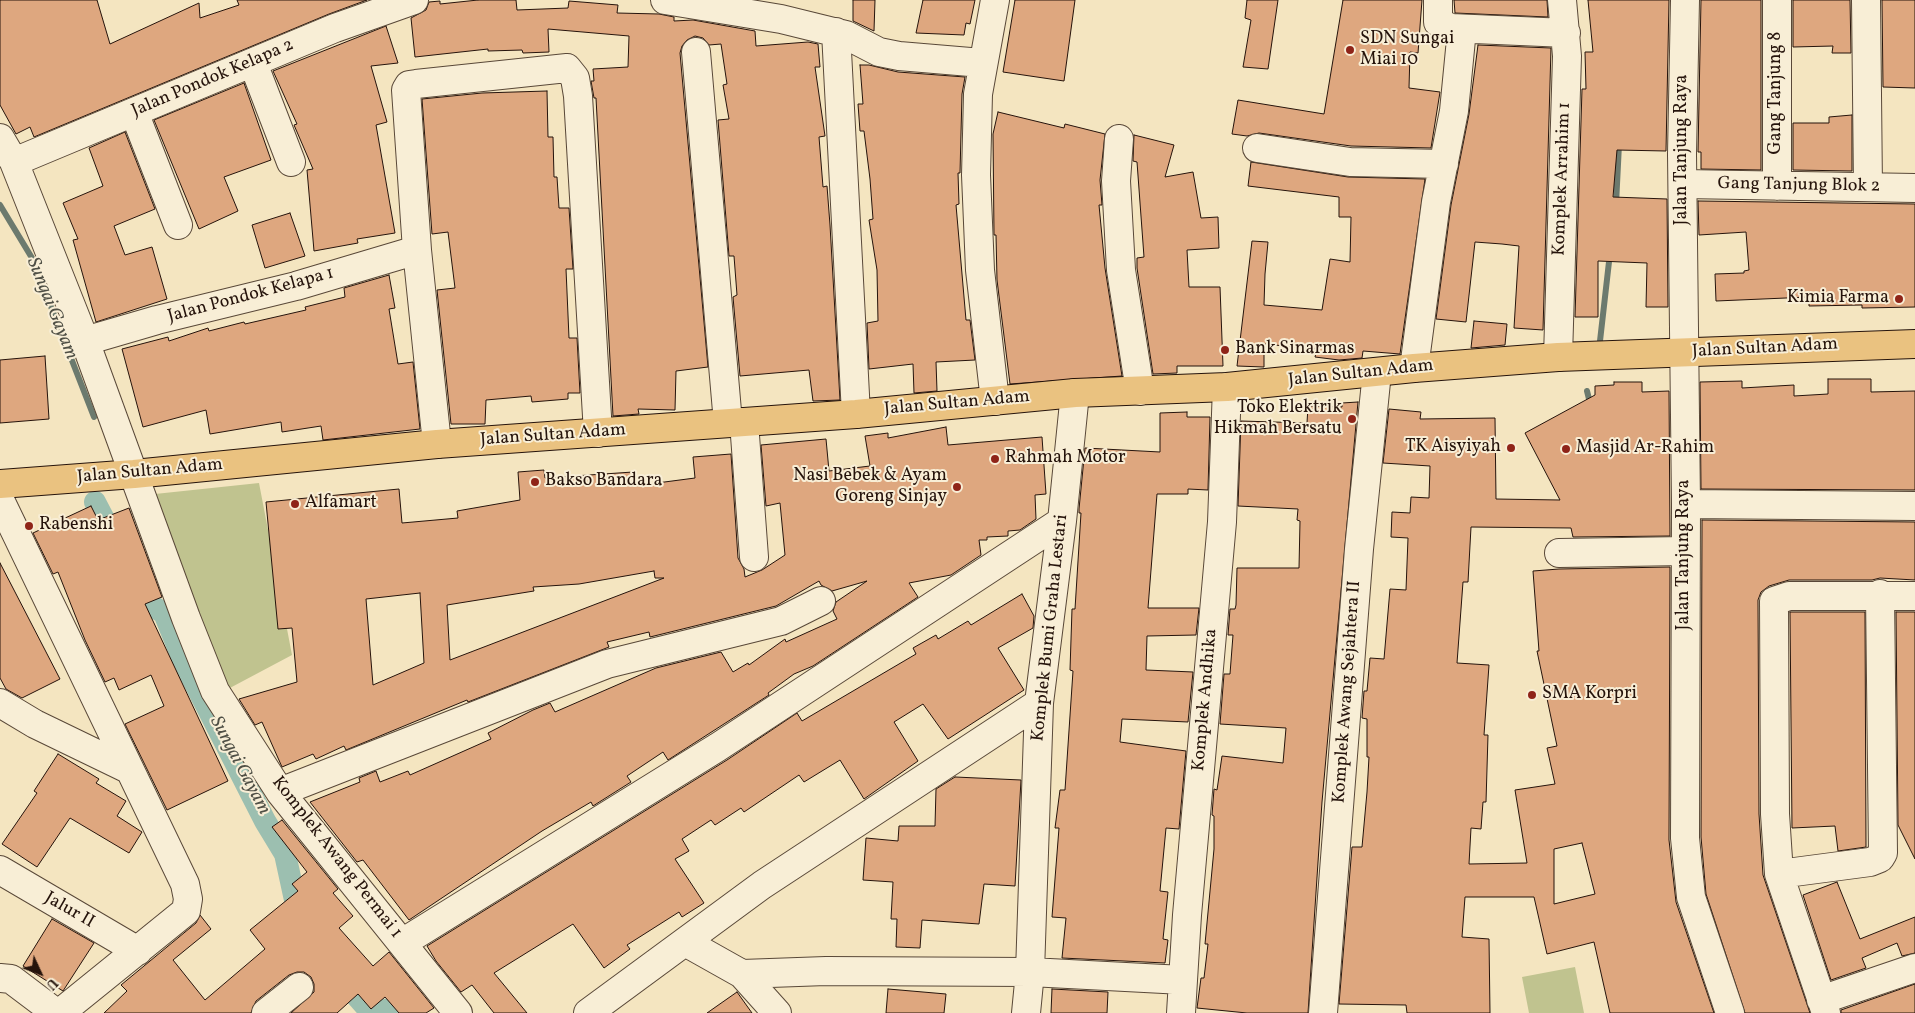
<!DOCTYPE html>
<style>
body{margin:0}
#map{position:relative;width:1915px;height:1013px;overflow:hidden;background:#f4e5c0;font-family:Vollkorn,serif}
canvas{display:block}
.north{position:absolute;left:15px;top:948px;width:50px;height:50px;-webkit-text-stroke:4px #f8eed6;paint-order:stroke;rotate:133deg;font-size:14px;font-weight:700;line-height:20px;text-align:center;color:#25130b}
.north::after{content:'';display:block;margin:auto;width:18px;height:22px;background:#25130b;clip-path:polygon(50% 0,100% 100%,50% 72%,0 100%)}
</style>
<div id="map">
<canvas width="1915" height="1013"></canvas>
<div class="north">U</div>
</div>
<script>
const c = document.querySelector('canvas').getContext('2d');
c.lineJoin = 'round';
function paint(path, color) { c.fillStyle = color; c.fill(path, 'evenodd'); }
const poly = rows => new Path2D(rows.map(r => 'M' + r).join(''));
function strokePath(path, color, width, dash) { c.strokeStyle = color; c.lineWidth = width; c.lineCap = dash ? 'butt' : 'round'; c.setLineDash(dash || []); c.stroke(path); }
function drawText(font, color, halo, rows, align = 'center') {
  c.font = font + ' Vollkorn,serif'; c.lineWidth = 4; c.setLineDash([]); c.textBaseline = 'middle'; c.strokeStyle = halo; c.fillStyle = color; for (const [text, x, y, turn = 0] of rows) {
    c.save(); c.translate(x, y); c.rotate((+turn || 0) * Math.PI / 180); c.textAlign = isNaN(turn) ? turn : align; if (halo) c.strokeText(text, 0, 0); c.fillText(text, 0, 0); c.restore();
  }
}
paint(poly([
 [259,483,292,655,228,689,155,494],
 [1575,967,1584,1013,1529,1013,1522,977]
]), '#c0c38f');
strokePath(poly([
 [1616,204,1619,144],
 [0,205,32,258,94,417],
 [1600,341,1610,253],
 [1587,391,1591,407]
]), '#6c7a6e', 6);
strokePath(poly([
 [95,502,118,546],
 [134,576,147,603,164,613,184,662,265,821,285,854,295,900,307,922],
 [336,973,368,1009,389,1010,392,1013]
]), '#9cbfb0', 22);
const building = poly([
 [0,0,97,0,110,44,199,3,200,18,239,5,237,0,367,0,329,14,34,137,30,127,16,134,0,105,0,0],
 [478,0,516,0,517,10,568,8,569,1,618,5,617,13,659,14,674,17,674,21,693,20,755,31,756,46,808,42,818,44,820,67,815,67,825,136,819,137,823,187,827,186,830,225,840,400,813,401,809,370,740,376,733,297,737,295,734,256,729,256,718,120,729,119,723,85,727,84,721,44,709,45,703,38,695,36,687,40,682,46,680,53,708,367,676,371,675,410,638,409,639,414,613,416,596,98,594,98,591,81,594,81,593,69,628,67,629,36,548,29,549,52,523,53,522,50,488,51,488,49,415,57,411,18,426,10,429,2,440,1,440,4,478,0],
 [853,0,875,0,874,31,853,21,853,0],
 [923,0,975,0,970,24,966,23,964,35,916,33,923,0],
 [1015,0,1075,0,1064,81,1003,72,1015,0],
 [1247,0,1278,0,1268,69,1243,67,1251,20,1245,18,1247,0],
 [1343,0,1422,0,1418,53,1410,52,1409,88,1440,92,1431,148,1351,146,1259,133,1247,136,1232,134,1238,100,1324,114,1343,0],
 [1454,0,1547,0,1548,17,1455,13,1454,0],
 [1588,0,1669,0,1666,151,1617,150,1613,197,1667,199,1668,307,1646,307,1647,263,1598,261,1598,317,1575,317,1582,89,1586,89,1585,52,1593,52,1588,0],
 [1701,0,1761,0,1761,170,1701,169,1701,152,1698,152,1701,0],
 [1793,0,1850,0,1851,53,1832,53,1833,46,1793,47,1793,0],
 [1882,0,1915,0,1915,88,1883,87,1882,0],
 [386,26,398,63,371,66,387,122,376,125,395,233,357,239,358,243,314,251,307,170,313,169,294,125,297,124,273,71,386,26],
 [1478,45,1551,48,1543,330,1514,328,1519,246,1502,244,1475,242,1466,322,1436,319,1451,205,1469,114,1478,45],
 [860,65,869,65,898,72,965,77,962,94,960,173,958,173,959,204,956,205,966,320,970,320,975,360,936,362,937,391,914,393,913,364,869,369,867,323,878,321,877,270,869,220,873,219,870,179,864,131,860,131,858,104,863,104,860,65],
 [244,83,271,160,224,177,238,211,199,229,154,120,244,83],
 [547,91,548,137,553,137,554,177,557,177,559,208,569,208,573,269,566,269,569,338,577,338,580,393,568,393,568,399,532,402,531,396,486,400,485,424,451,424,437,290,455,288,448,232,432,234,422,99,482,93,547,91],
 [998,112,1064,128,1065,124,1105,134,1100,180,1102,205,1099,205,1105,268,1122,376,1010,384,997,280,996,235,994,235,993,134,998,112],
 [1852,115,1852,171,1793,170,1793,123,1829,123,1829,117,1852,115],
 [125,132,155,209,114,226,125,255,152,247,167,299,96,322,73,240,78,239,63,203,103,186,89,148,125,132],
 [1134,135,1174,145,1165,177,1193,172,1201,218,1218,217,1219,248,1187,250,1189,287,1220,287,1223,366,1177,366,1177,373,1153,374,1137,268,1137,258,1144,257,1137,162,1133,161,1134,135],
 [1251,162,1348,177,1425,179,1400,354,1363,351,1362,358,1339,360,1315,357,1317,349,1264,344,1264,367,1237,366,1252,241,1268,242,1265,274,1264,305,1322,310,1330,259,1350,262,1351,217,1339,217,1339,197,1248,186,1251,162],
 [1698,201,1915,204,1915,307,1862,308,1862,305,1809,306,1809,297,1716,301,1715,274,1744,273,1744,271,1749,270,1746,232,1699,235,1698,201],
 [290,213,305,256,265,268,252,225,290,213],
 [389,275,395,308,389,309,398,364,413,362,420,429,323,440,321,426,282,432,281,422,210,434,206,410,143,427,122,349,168,337,169,341,208,328,209,331,244,322,245,324,306,310,305,307,345,297,344,288,389,275],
 [1474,321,1507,324,1505,345,1471,348,1474,321],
 [45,356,49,419,0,423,0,360,45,356],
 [1828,379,1871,379,1871,392,1915,391,1915,490,1701,489,1700,382,1742,381,1742,388,1794,385,1794,396,1828,394,1828,379],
 [1614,382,1642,382,1642,392,1669,391,1670,536,1573,537,1571,528,1471,527,1468,582,1463,582,1457,663,1489,665,1484,735,1488,735,1486,802,1483,802,1481,829,1471,828,1469,864,1527,863,1515,790,1555,784,1547,748,1557,746,1537,651,1539,651,1533,571,1559,569,1670,567,1669,840,1676,902,1714,1013,1610,1013,1594,942,1547,954,1534,897,1465,897,1462,937,1489,939,1490,1013,1407,1013,1406,1005,1339,1004,1352,847,1362,847,1367,792,1369,757,1367,757,1367,719,1362,718,1364,691,1367,691,1370,658,1384,659,1390,589,1406,590,1408,538,1391,537,1392,512,1410,513,1411,497,1429,498,1430,466,1383,463,1389,409,1421,412,1420,419,1495,418,1496,499,1560,500,1525,433,1595,395,1595,386,1614,385,1614,382],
 [1582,843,1595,894,1554,904,1554,849,1582,843],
 [1358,402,1322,802,1308,1013,1247,1013,1197,1008,1201,978,1204,978,1208,944,1205,944,1214,849,1214,816,1212,815,1214,789,1217,790,1222,756,1283,763,1286,728,1220,724,1224,674,1230,674,1233,635,1228,635,1230,609,1235,609,1236,605,1237,568,1299,568,1300,521,1297,520,1298,509,1238,506,1241,421,1307,423,1308,406,1342,407,1342,403,1358,402],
 [1187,412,1187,417,1210,417,1208,490,1188,489,1188,494,1157,494,1148,608,1199,608,1196,635,1147,636,1146,670,1193,672,1188,722,1122,719,1120,742,1186,751,1179,829,1166,828,1160,891,1168,892,1163,939,1168,940,1165,963,1062,958,1066,918,1052,917,1059,828,1055,828,1060,790,1065,790,1073,671,1070,670,1072,609,1075,609,1081,513,1079,513,1079,509,1085,448,1160,452,1160,413,1187,412],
 [946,427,948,445,1042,437,1046,494,1035,495,1036,519,1020,530,1008,531,1008,536,987,537,987,540,979,540,981,555,951,575,909,583,918,597,813,666,794,674,768,693,769,695,668,760,663,752,627,776,631,782,593,806,591,802,542,831,409,920,363,860,357,862,310,802,360,782,359,778,376,771,380,782,408,771,410,775,491,739,488,733,533,710,550,703,555,712,656,668,721,652,733,672,748,663,749,665,785,639,786,642,837,619,833,611,836,602,867,581,832,591,821,585,819,581,776,606,650,637,649,632,607,642,609,647,468,702,467,700,346,750,344,746,316,759,313,754,282,767,262,722,255,725,239,699,297,682,292,628,278,629,266,502,399,489,402,523,458,518,457,511,520,500,518,472,544,470,545,478,633,472,634,486,695,478,693,457,731,454,738,558,744,569,745,577,762,570,785,555,780,503,766,506,761,445,826,439,829,471,870,466,865,436,888,433,888,438,946,427],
 [654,571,655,578,664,578,450,660,447,605,534,591,533,587,579,584,654,571],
 [420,593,424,663,373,685,366,599,420,593],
 [91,506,98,520,129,508,162,597,145,604,228,781,167,810,125,724,164,706,151,675,119,690,114,678,105,682,85,640,58,572,53,574,33,533,91,506],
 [1702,520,1915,522,1915,580,1880,578,1872,580,1789,580,1769,586,1761,592,1758,600,1759,814,1763,875,1810,1013,1745,1013,1706,894,1701,837,1702,520],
 [0,563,60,679,22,698,6,689,0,678,0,563],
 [1022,594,1034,616,1033,628,998,648,1024,690,948,739,923,704,894,722,918,761,864,799,840,760,804,782,799,775,744,812,741,808,715,825,711,820,682,839,689,851,675,859,704,903,682,917,679,912,627,945,630,949,604,968,573,924,494,973,527,1013,494,1013,472,985,461,992,436,961,427,946,727,760,797,713,802,721,916,654,913,648,936,635,938,639,968,621,971,625,1022,594],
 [1790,612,1865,612,1866,847,1838,851,1835,826,1792,828,1790,612],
 [1896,612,1915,612,1915,859,1898,825,1896,612],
 [58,754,99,779,96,783,126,801,117,816,142,832,129,853,70,818,37,867,2,844,37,793,34,791,58,754],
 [955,777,1021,780,1015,886,984,884,979,924,922,920,920,948,896,947,897,919,891,919,893,882,863,880,866,838,898,841,899,826,935,826,936,789,955,777],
 [282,820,338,889,333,893,353,916,339,928,373,966,389,952,434,1008,426,1013,399,1013,385,997,371,1009,358,994,337,1013,291,1013,314,992,314,984,311,977,304,972,297,972,289,975,256,1001,251,1013,104,1013,127,991,121,985,196,923,200,915,211,929,173,960,205,1000,265,949,250,930,298,891,292,884,307,872,272,827,282,820],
 [1837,882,1860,939,1915,917,1915,953,1902,956,1897,943,1862,958,1866,968,1831,980,1803,895,1837,882],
 [52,919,94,943,63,991,23,966,52,919],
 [1915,984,1915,1013,1841,1013,1841,1010,1915,984],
 [888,989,946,994,944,1013,886,1013,888,989],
 [1052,989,1108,992,1107,1013,1051,1013,1052,989],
 [737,992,752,1013,707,1013,737,992]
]);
paint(building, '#dea77f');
strokePath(building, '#25130b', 1);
const minor = poly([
 [665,0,781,19,846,35,879,52,899,56,982,63],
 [1438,0,1438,22,1451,28,1566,33],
 [1685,0,1682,154,1686,504,1685,838,1691,897,1730,1013],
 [1866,0,1868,187],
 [836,32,856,414],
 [696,52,728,423],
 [253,63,291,162],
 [134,112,178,225],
 [0,138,14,162,85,341,186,618,215,691,280,792,458,1013],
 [1119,139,1116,181,1121,270,1140,391],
 [1257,148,1350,162,1444,164],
 [14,162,335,28,414,0],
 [1684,184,1915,188],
 [1777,186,1777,0],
 [85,341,157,320,296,286,417,250],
 [1558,357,1567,56,1562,0],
 [1414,368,1436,202,1454,111,1462,29],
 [995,401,980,270,976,175,978,94,995,0],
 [744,422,754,557],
 [437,444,417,250,406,90,409,85,416,84,567,68,575,78,578,96,598,433],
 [0,500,185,884,188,899,186,911,60,1013],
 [1686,504,1915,506],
 [1559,553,1685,551],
 [0,703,35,724,128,769],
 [280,792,607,664,781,621,821,601],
 [0,870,138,951],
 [1779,874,1870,862,1880,858,1883,853,1880,594],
 [685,942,742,974,777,1013],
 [402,943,718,747,1062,521],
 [742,974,826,971,1030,972,1183,980],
 [0,978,11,979,56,1013],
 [1821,1000,1915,968],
 [266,1013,299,987],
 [588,1013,762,885,1039,703],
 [1026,1013,1030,972,1039,703,1062,521,1075,393],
 [1181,1013,1187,915,1222,522,1227,387],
 [1323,1013,1359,549,1377,372],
 [1826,1013,1779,874,1775,814,1774,601,1789,596,1915,596]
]);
const major = poly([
 [0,484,134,474,437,444,856,414,1075,393,1227,387,1414,368,1558,357,1915,344]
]);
strokePath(minor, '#594838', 30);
strokePath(major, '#25130b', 30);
strokePath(minor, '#f8eed6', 28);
strokePath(major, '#eac280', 28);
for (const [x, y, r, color] of [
 [1350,50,5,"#8f2418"],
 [1899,299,5,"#8f2418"],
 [1225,350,5,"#8f2418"],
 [1352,419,5,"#8f2418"],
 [1511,448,5,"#8f2418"],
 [1566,449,5,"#8f2418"],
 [995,459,5,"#8f2418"],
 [535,482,5,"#8f2418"],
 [957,487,5,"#8f2418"],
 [295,504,5,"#8f2418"],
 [29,526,5,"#8f2418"],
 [1532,695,5,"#8f2418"]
]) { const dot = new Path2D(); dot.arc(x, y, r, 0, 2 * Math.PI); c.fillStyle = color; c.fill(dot); strokePath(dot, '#f8eed6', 2); }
drawText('18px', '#25130b', '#f8eed6', [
 ["SDN Sungai",1360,40],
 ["Miai 10",1360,61],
 ["Kimia Farma",1889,299,"right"],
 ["Bank Sinarmas",1235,350],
 ["Toko Elektrik",1342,409,"right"],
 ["Hikmah Bersatu",1342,430,"right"],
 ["TK Aisyiyah",1501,448,"right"],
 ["Masjid Ar-Rahim",1576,449],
 ["Rahmah Motor",1005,459],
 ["Nasi Bebek & Ayam",947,477,"right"],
 ["Goreng Sinjay",947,498,"right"],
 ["Bakso Bandara",545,482],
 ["Alfamart",305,504],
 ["Rabenshi",39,526],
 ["SMA Korpri",1542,695]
], 'left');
drawText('18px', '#25130b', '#f8eed6', [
 ["Jalan Pondok Kelapa 2",213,79,-23],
 ["Gang Tanjung 8",1777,93,-90],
 ["Jalan Tanjung Raya",1683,150,-90],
 ["Komplek Arrahim 1",1563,179,-88],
 ["Gang Tanjung Blok 2",1799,186,1],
 ["Jalan Pondok Kelapa 1",251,296,-15],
 ["Jalan Sultan Adam",1765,349,-3],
 ["Jalan Sultan Adam",1361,374,-6],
 ["Jalan Sultan Adam",957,404,-5],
 ["Jalan Sultan Adam",553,436,-4],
 ["Jalan Sultan Adam",150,472,-5],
 ["Jalan Tanjung Raya",1685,555,-90],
 ["Komplek Bumi Graha Lestari",1051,628,-84],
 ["Komplek Awang Sejahtera II",1348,692,-86],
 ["Komplek Andhika",1206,700,-85],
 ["Komplek Awang Permai 1",336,858,52],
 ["Jalur II",69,911,30]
]);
drawText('italic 19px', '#4f4f45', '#f8eed6', [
 ["Sungai Gayam",51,309,68],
 ["Sungai Gayam",239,766,62]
]);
</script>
